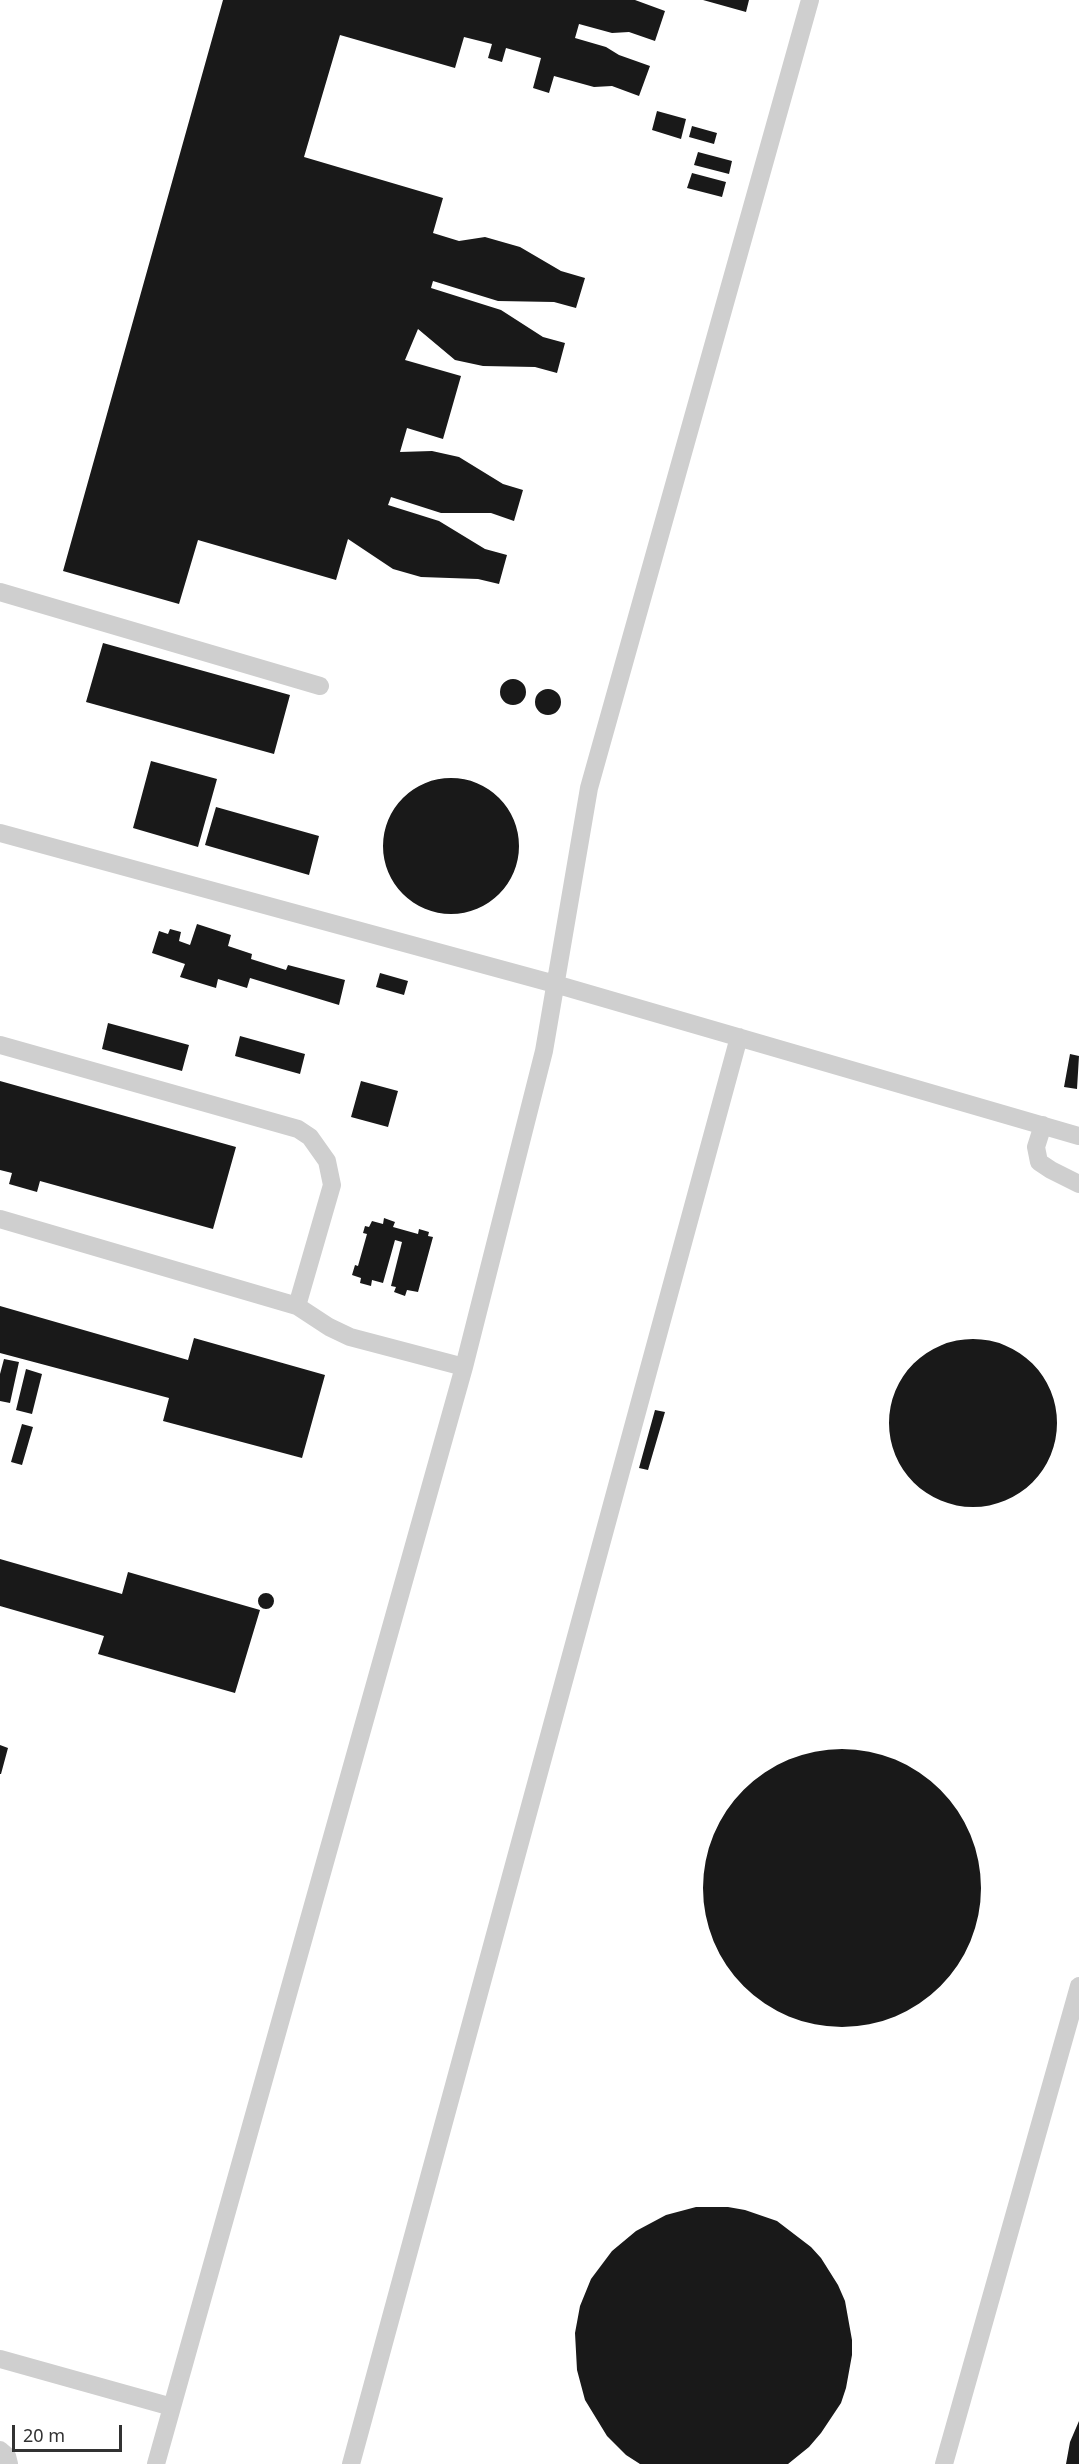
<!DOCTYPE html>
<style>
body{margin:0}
#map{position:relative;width:1079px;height:2464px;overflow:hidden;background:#fff;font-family:"Noto Sans",sans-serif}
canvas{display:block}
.scale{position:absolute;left:12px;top:2425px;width:110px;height:27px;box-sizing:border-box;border:3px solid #323232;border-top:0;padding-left:8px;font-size:18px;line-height:21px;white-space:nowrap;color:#323232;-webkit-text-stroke:4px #fff;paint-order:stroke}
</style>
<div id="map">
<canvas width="1079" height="2464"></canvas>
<div class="scale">20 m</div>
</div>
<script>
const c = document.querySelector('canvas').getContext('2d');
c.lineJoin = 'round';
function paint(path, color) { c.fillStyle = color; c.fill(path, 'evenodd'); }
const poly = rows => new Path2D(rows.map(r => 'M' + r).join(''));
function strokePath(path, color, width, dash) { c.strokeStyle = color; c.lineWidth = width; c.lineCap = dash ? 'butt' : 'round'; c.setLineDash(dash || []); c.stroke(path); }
paint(poly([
 [223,0,635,0,665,11,655,41,629,32,612,33,579,24,575,38,606,47,619,55,650,66,639,96,612,86,594,87,554,76,549,93,533,88,541,58,506,48,502,62,488,58,492,44,464,37,455,68,340,35,304,157,443,198,433,233,459,241,485,237,520,247,561,271,585,278,576,308,554,302,498,301,433,281,431,288,501,310,543,337,565,343,557,373,535,367,483,366,455,360,418,329,405,360,461,376,443,439,407,428,400,452,432,451,459,457,503,484,523,490,514,521,491,513,441,513,391,497,388,505,439,521,485,549,507,555,499,584,478,579,421,577,393,569,348,539,336,580,198,540,179,604,63,571],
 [703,0,749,0,746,12],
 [657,111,686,119,681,139,652,130],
 [692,126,717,133,714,144,689,137],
 [698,152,732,161,729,174,694,165],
 [692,173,726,182,722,197,687,188],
 [103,643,290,695,274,754,86,702],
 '500 692a13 13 0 1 1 26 0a13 13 0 1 1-26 0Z',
 '535 702a13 13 0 1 1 26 0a13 13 0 1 1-26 0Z',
 [151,761,217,779,198,847,133,828],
 '383 846a68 68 0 1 1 136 0a68 68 0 1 1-136 0Z',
 [216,807,319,836,309,875,205,845],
 [197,924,231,935,228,946,252,954,251,959,286,970,288,965,345,980,339,1005,250,978,247,988,218,979,216,988,180,977,185,964,152,953,159,931,168,934,170,929,181,932,179,941,190,945],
 [380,973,408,981,404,995,376,987],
 [108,1023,189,1045,182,1071,102,1049],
 [240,1036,305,1054,300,1074,235,1056],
 [1070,1054,1079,1056,1077,1089,1064,1087],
 [0,1081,236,1147,213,1229,40,1181,37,1192,9,1184,12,1173,0,1170],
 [361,1081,398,1091,388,1127,351,1117],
 [384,1218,395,1222,393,1227,418,1234,419,1229,429,1232,428,1236,433,1237,418,1292,407,1290,405,1296,394,1292,396,1287,391,1286,402,1242,395,1240,383,1283,372,1280,371,1286,360,1283,361,1278,352,1275,355,1265,358,1266,367,1234,363,1233,365,1226,369,1227,372,1221,383,1224],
 [0,1306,188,1360,194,1338,325,1375,302,1458,163,1421,169,1398,0,1353],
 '889 1423a84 84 0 1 1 168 0a84 84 0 1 1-168 0Z',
 [4,1359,19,1362,10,1403,0,1401,0,1374],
 [26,1369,42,1374,32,1414,16,1410],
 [655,1410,665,1412,648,1470,639,1468],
 [22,1424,33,1427,22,1465,11,1462],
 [0,1559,122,1594,128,1572,260,1610,235,1693,98,1654,104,1636,0,1606],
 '258 1601a8 8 0 1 1 16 0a8 8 0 1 1-16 0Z',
 [0,1745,8,1748,1,1774,0,1774],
 '703 1888a139 139 0 1 1 278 0a139 139 0 1 1-278 0Z',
 [696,2207,728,2207,745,2210,777,2221,811,2247,821,2258,838,2285,845,2301,852,2340,852,2355,846,2388,841,2403,821,2433,809,2447,788,2464,640,2464,626,2455,607,2436,585,2400,577,2370,575,2333,580,2306,591,2279,612,2251,636,2231,666,2215],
 [1079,2421,1079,2464,1066,2464,1070,2442]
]), '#191919');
strokePath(poly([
 [0,592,320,686],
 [0,833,555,984,1079,1136],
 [0,1045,298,1129,310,1137,327,1161,332,1185,297,1306],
 [1043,1125,1036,1147,1039,1162,1051,1170,1079,1184],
 [0,1219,297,1306,329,1327,350,1337,464,1367],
 [0,2359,172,2407],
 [0,2450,7,2456,9,2464],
 [156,2464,464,1367,544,1051,589,788,810,0],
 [351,2464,739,1037],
 [944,2464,1079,1986]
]), '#cfcfcf', 18);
</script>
